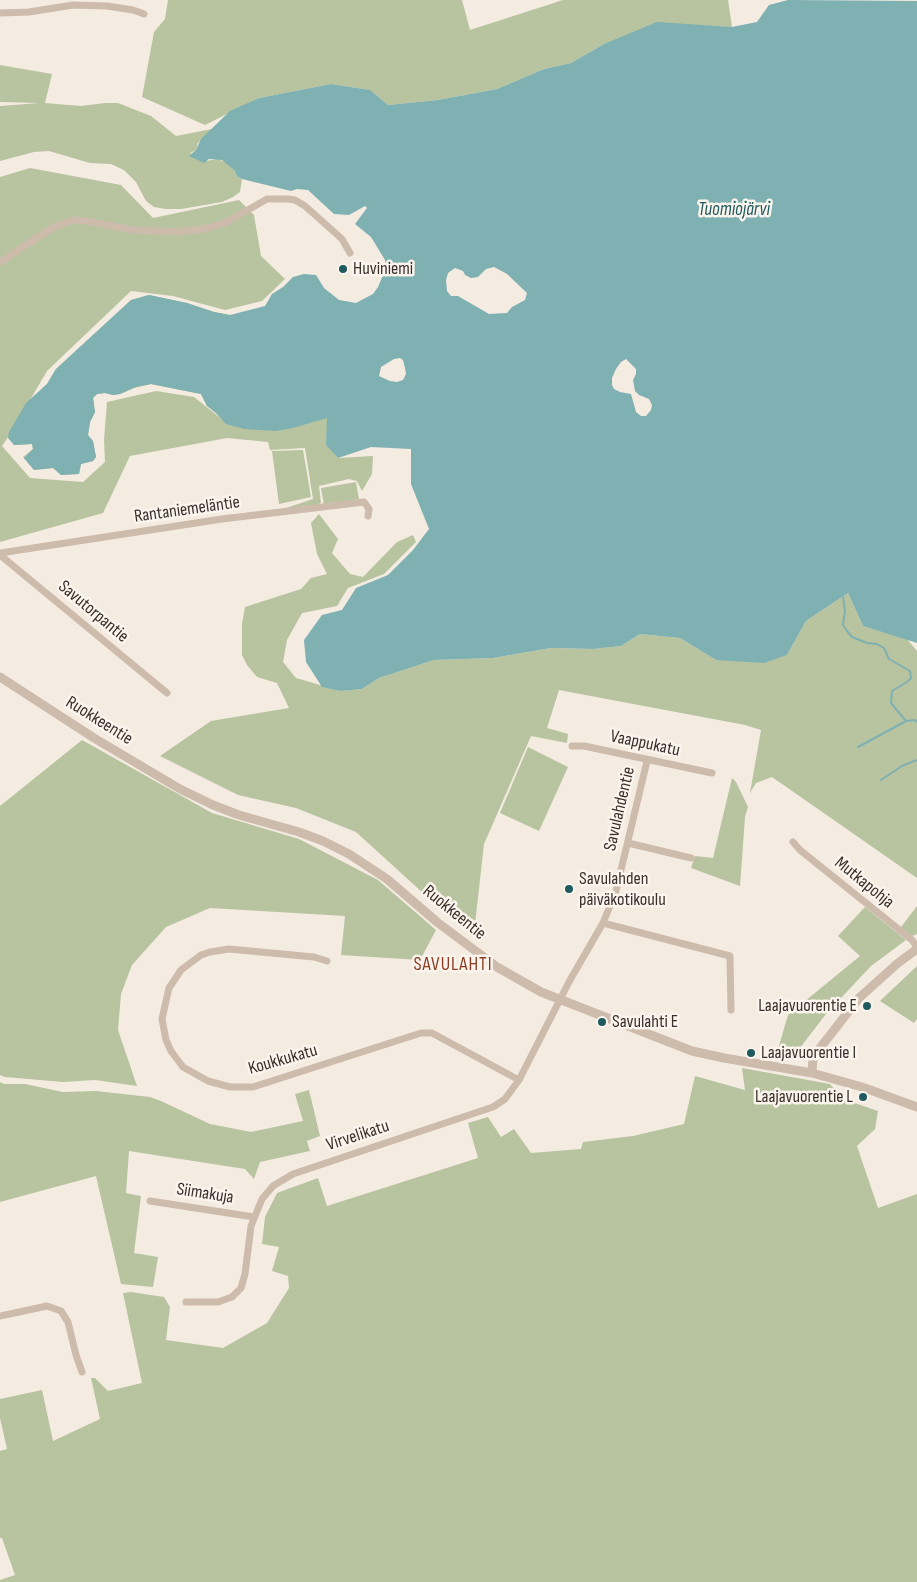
<!DOCTYPE html>
<meta charset="utf-8">
<style>
body{margin:0}
canvas{display:block;background:#f4ebe1}
</style>
<canvas width="917" height="1582"></canvas>
<script>
const c = document.querySelector('canvas').getContext('2d');
c.lineJoin = 'round';
function paint(path, color) { c.fillStyle = color; c.fill(path, 'evenodd'); }
const poly = rows => new Path2D(rows.map(r => 'M' + r).join(''));
function strokePath(path, color, width, dash) { c.strokeStyle = color; c.lineWidth = width; c.lineCap = dash ? 'butt' : 'round'; c.setLineDash(dash || []); c.stroke(path); }
function drawText(font, color, halo, rows, align = 'center') {
  c.font = font + ' "Sofia Sans Condensed",sans-serif'; c.lineWidth = 5; c.setLineDash([]); c.textBaseline = 'middle'; c.strokeStyle = halo; c.fillStyle = color; for (const [text, x, y, turn = 0] of rows) {
    c.save(); c.translate(x, y); c.rotate((+turn || 0) * Math.PI / 180); c.textAlign = isNaN(turn) ? turn : align; if (halo) c.strokeText(text, 0, 0); c.fillText(text, 0, 0); c.restore();
  }
}
paint(poly([
 [168,0,462,0,470,30,563,0,728,0,732,27,708,26,604,44,571,63,544,69,497,89,438,100,388,105,369,90,331,84,259,98,205,125,142,97,154,32,165,19],
 [0,65,52,74,45,103,81,106,105,103,118,103,151,116,176,136,212,129,198,143,196,150,190,153,206,161,218,159,227,163,234,170,237,176,242,179,240,192,233,197,222,202,181,209,166,209,154,207,146,201,136,182,124,170,111,164,90,163,49,151,34,152,0,161,0,106,39,103,0,102],
 [30,168,121,185,153,218,239,200,254,215,261,256,285,279,262,301,225,310,173,296,131,291,47,371,30,400,47,384,56,369,131,300,149,295,187,303,214,312,230,315,328,418,326,444,338,458,373,456,372,474,362,491,357,481,349,479,319,486,321,503,315,506,283,509,313,499,305,448,270,450,268,442,227,438,130,456,103,513,0,542,0,177],
 [151,384,201,394,207,406,216,413,223,420,194,397,156,391,107,402,104,440,105,462,83,482,30,478,2,446,8,437,14,445,32,444,33,449,23,457,34,470,53,468,61,475,79,474,81,464,93,461,96,457,93,441,88,435,90,422,95,412,93,398,97,394,105,393,113,395,120,394,134,388],
 [303,450,311,497,279,504,272,451],
 [356,482,359,499,324,505,321,488],
 [319,514,338,539,332,553,350,574,363,577,397,542,413,535,416,542,384,574,348,588,337,606,302,613,287,640,283,662,296,678,341,691,362,689,379,678,434,660,493,658,551,648,593,649,621,646,640,634,680,638,716,660,787,655,806,621,848,593,863,626,907,639,917,651,917,878,772,777,756,783,750,793,761,730,745,725,559,690,547,728,568,734,567,743,531,736,484,844,474,933,446,914,356,832,296,808,238,795,160,756,211,721,289,708,277,683,257,677,247,665,242,655,242,624,245,607,301,589,311,578,327,574,317,554,311,523],
 [82,740,212,813,299,839,378,880,436,930,420,960,341,955,345,916,210,908,166,927,132,965,121,994,118,1030,137,1086,95,1080,63,1082,5,1077,0,1075,0,806],
 [528,747,568,767,539,831,500,813],
 [732,778,736,782,748,807,745,817,740,886,691,868,695,856,713,858],
 [917,906,917,934,912,936,901,927],
 [865,907,906,940,871,966,826,1014,796,1053,776,1056,788,1015,860,956,838,936],
 [917,966,917,1019,914,1023,880,1001],
 [742,1068,830,1084,843,1099,878,1111,875,1129,857,1146,878,1208,917,1194,917,1582,0,1582,0,1580,15,1575,2,1538,0,1538,0,1451,7,1449,0,1418,0,1399,42,1390,53,1441,100,1419,91,1378,95,1378,108,1391,142,1383,123,1293,131,1292,164,1297,170,1307,166,1340,223,1348,267,1323,289,1288,288,1276,272,1271,279,1247,262,1244,265,1217,277,1193,318,1178,327,1206,478,1158,468,1123,488,1117,501,1137,514,1129,531,1153,581,1149,583,1142,633,1136,684,1124,695,1076,745,1090],
 [0,1082,4,1084,25,1084,63,1092,96,1091,150,1097,161,1101,210,1124,251,1132,303,1121,295,1094,309,1090,320,1136,307,1141,310,1151,260,1162,254,1179,245,1169,129,1151,126,1193,141,1196,134,1253,158,1257,153,1287,121,1284,96,1176,0,1202]
]), '#b8c4a0');
paint(poly([
 [788,0,917,1,917,643,863,626,848,593,806,621,787,655,764,663,716,660,680,638,640,634,621,646,593,649,551,648,493,658,434,660,379,678,362,689,341,691,322,687,306,662,304,640,322,615,342,610,356,588,388,575,413,550,429,529,411,484,411,449,371,447,338,458,326,445,327,418,293,428,276,431,244,429,226,424,216,413,207,406,201,394,151,384,136,387,120,394,113,395,105,393,97,394,93,398,95,412,90,422,88,435,93,441,96,457,93,461,81,464,79,474,61,475,53,468,34,470,24,458,33,449,32,444,14,445,8,438,9,432,26,403,47,384,56,369,131,300,149,295,187,303,214,312,230,315,265,306,272,294,283,287,293,277,304,274,316,275,324,288,339,300,356,303,373,294,378,287,386,268,385,260,371,237,355,224,367,208,365,206,349,215,334,214,308,190,297,189,291,191,242,179,237,176,234,170,222,160,209,159,204,163,189,156,196,150,201,139,230,111,259,98,331,84,370,90,388,105,438,100,497,89,544,69,571,63,604,44,657,22,732,27,757,22,769,5],
 [494,267,507,274,527,293,525,300,512,307,507,313,489,314,458,296,451,296,447,291,446,280,448,273,455,268,463,271,465,275,471,278,478,277,486,269],
 [400,358,403,360,405,368,406,374,403,380,397,382,390,381,379,376,381,367,394,359],
 [626,359,636,369,636,374,633,380,635,391,639,395,649,399,652,405,651,410,646,416,641,416,636,412,631,394,620,392,614,389,612,385,612,378,616,369,621,362]
]), '#7fb0b2');
strokePath(poly([
 [843,597,845,611,843,625,847,631,852,637,867,643,877,644,884,648,889,659,910,671,911,678,907,682,892,691,891,703,906,721,915,720,917,722],
 [858,747,906,721],
 [881,780,902,766,917,760]
]), '#7fb0b2', 2);
strokePath(poly([
 [0,13,29,12,73,5,107,6,133,10,144,14],
 [0,262,52,228,74,220,86,221,133,230,178,232,203,229,225,223,267,199,288,199,295,200,305,206,342,239,350,253],
 [0,553,222,519,364,502,369,509,368,516],
 [0,555,167,693],
 [572,746,584,746,712,773],
 [793,842,800,850,912,940,917,947],
 [628,843,691,858],
 [603,923,730,956,731,1010],
 [327,961,314,957,229,949,210,952,201,955,181,970,169,988,162,1019,166,1040,171,1051,183,1067,208,1081,230,1087,253,1087,421,1033,432,1033,519,1080],
 [150,1201,254,1217],
 [186,1302,218,1302,232,1297,241,1288,245,1274,251,1226,262,1199,273,1186,293,1174,493,1107,505,1099,519,1080,570,980,603,923,616,891,647,761],
 [0,1316,47,1306,61,1311,68,1322,76,1355,82,1372]
]), '#cdbbac', 7);
strokePath(poly([
 [0,677,94,738,180,789,213,805,239,815,299,832,323,841,349,854,387,879,437,922,497,967,541,992,692,1051,724,1058,812,1073,862,1087,917,1107],
 [812,1073,813,1057,859,998,898,963,917,949]
]), '#cdbbac', 9);
for (const [x, y, r, color] of [
 [343,269,5,"#1f5a5e"],
 [569,889,5,"#1f5a5e"],
 [867,1006,5,"#1f5a5e"],
 [602,1022,5,"#1f5a5e"],
 [751,1053,5,"#1f5a5e"],
 [863,1097,5,"#1f5a5e"]
]) { const dot = new Path2D(); dot.arc(x, y, r, 0, 2 * Math.PI); c.fillStyle = color; c.fill(dot); strokePath(dot, '#fbf5ee', 2); }
drawText('18px', '#3b302b', '#fbf5ee', [
 ["Huviniemi",353,269],
 ["Savulahden",579,879],
 ["päiväkotikoulu",579,900],
 ["Laajavuorentie E",857,1006,"right"],
 ["Savulahti E",612,1022],
 ["Laajavuorentie I",761,1053],
 ["Laajavuorentie L",853,1097,"right"]
], 'left');
drawText('18px', '#3b302b', '#fbf5ee', [
 ["Rantaniemeläntie",187,510,-8],
 ["Savutorpantie",93,612,40],
 ["Ruokkeentie",99,721,32],
 ["Vaappukatu",645,744,12],
 ["Savulahdentie",620,809,-77],
 ["Mutkapohja",864,883,39],
 ["Ruokkeentie",454,913,39],
 ["Koukkukatu",283,1060,-16],
 ["Virvelikatu",358,1136,-18],
 ["Siimakuja",205,1194,9]
]);
drawText('italic 19px', '#1f5a5e', '#fbf5ee', [
 ["Tuomiojärvi",734,210]
]);
c.letterSpacing = '1px';
drawText('19px', '#8c3b22', '#fbf5ee', [
 ["SAVULAHTI",453,965]
]);
c.letterSpacing = '0px';
</script>
